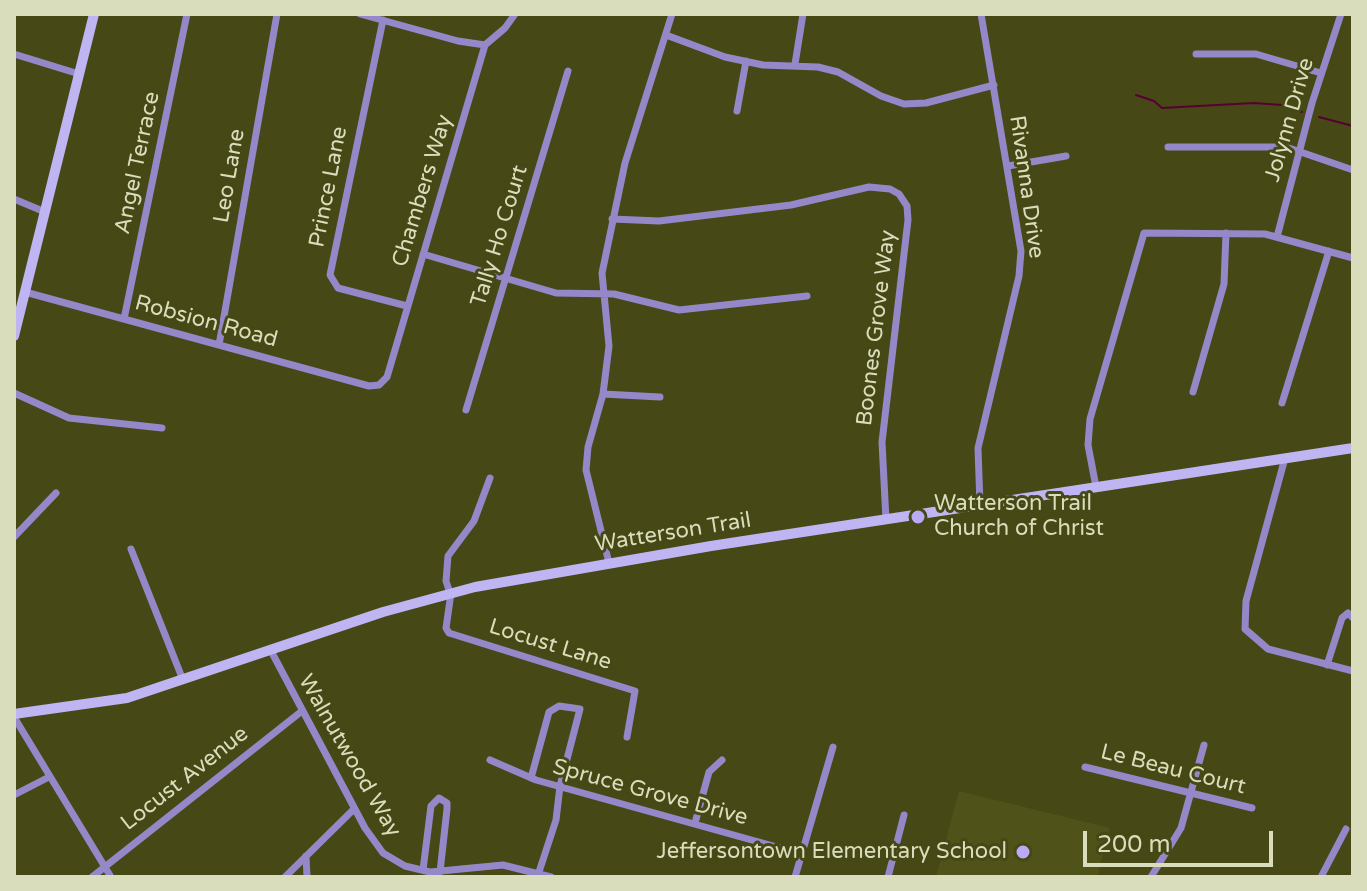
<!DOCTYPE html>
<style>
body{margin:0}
#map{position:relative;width:1367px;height:891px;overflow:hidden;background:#464815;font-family:"Varela Round",sans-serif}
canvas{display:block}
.frame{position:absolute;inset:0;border:16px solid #daddbc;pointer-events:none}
.scale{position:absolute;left:1083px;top:831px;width:190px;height:36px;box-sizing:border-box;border:4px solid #daddbc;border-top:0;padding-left:10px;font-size:24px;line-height:28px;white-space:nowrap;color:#daddbc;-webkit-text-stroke:6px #464815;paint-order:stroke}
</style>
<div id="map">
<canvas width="1367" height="891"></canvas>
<div class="frame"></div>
<div class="scale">200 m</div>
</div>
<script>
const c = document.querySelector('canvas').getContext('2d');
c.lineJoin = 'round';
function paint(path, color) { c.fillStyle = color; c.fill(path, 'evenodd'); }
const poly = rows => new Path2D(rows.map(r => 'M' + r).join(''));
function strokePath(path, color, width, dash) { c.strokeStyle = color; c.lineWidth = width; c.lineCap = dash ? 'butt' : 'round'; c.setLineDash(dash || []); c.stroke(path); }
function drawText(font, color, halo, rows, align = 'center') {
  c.font = font + ' "Varela Round",sans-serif'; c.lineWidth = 6; c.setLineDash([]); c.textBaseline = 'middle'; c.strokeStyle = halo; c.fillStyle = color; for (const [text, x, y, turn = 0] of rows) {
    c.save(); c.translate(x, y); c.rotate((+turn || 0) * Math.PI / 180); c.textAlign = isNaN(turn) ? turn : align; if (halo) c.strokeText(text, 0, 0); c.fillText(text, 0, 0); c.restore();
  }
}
paint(poly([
 [959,791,1110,828,1097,877,936,877]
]), '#505319');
strokePath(poly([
 [1136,95,1154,101,1162,108,1254,103,1282,105,1302,112],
 [1319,117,1353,126]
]), '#570034', 2);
strokePath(poly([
 [360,14,458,41,485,45],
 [383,20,330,275,338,288,407,306],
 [666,35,725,57,763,65,818,67,838,72,881,96,904,104,926,103,994,85],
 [14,54,79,74],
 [1196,54,1256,54,1321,73],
 [795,64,803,14],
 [737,111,746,61],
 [1168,147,1286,147,1353,170],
 [1008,166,1066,156],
 [14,199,45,212],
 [612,219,659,221,791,205,869,187,890,189,899,194,907,206,908,220,882,442,886,520],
 [1277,237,1312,103,1341,14],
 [423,254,556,293,614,294,679,310,807,296],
 [25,292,369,386,379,385,387,377,485,45,505,28,515,14],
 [124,319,187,14],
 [219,345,277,14],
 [1193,392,1224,284,1226,233],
 [14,393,69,418,162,428],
 [603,394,660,397],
 [1282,403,1329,251],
 [466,410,568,71],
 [1285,458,1246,601,1245,629,1268,649,1353,671],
 [1096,487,1088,445,1090,419,1144,233,1265,234,1353,258],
 [980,505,978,448,1019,276,1021,251,981,14],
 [14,537,56,493],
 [131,549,183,680],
 [609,563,586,470,588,447,603,394,609,346,602,273,625,163,672,14],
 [450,593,446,581,448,556,474,521,490,478],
 [451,593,446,628,449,633,635,691,627,737],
 [270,649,365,828,383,853,405,866,430,872,503,865,551,877],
 [1327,665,1342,618,1348,613,1353,618],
 [14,717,111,877],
 [490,760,536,780,802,854],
 [1085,767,1252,808],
 [531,778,549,712,559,706,580,709,560,786,556,820,538,875],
 [14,795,49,777],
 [695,823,709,772,722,760],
 [306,856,307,877],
 [423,870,431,806,439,798,447,803,447,809,440,872],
 [92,877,302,711],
 [285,877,354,809],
 [795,877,833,747],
 [888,877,904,815],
 [1151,877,1181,828,1204,745],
 [1321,877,1346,829]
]), '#9488c9', 7);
strokePath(poly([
 [14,336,94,14],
 [14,714,127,698,383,612,475,587,711,546,1353,448]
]), '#bfb5f3', 10);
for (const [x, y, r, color] of [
 [918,517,8,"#b9abf7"],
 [1023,852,8,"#b9abf7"]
]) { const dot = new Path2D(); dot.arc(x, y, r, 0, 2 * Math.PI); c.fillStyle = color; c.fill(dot); strokePath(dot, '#464815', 3); }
drawText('22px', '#daddbc', '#464815', [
 ["Jolynn Drive",1290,120,-74],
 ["Angel Terrace",138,163,-78],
 ["Leo Lane",230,176,-80],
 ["Prince Lane",329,187,-79],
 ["Rivanna Drive",1026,187,82],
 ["Chambers Way",423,191,-73],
 ["Tally Ho Court",500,236,-73],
 ["Robsion Road",206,322,15],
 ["Boones Grove Way",877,328,-83],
 ["Watterson Trail",673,533,-9],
 ["Locust Lane",550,645,17],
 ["Walnutwood Way",349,756,60],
 ["Le Beau Court",1173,770,14],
 ["Locust Avenue",185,779,-38],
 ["Spruce Grove Drive",650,793,15]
]);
drawText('22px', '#daddbc', '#464815', [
 ["Watterson Trail",934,504],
 ["Church of Christ",934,529],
 ["Jeffersontown Elementary School",1007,852,"right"]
], 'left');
</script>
